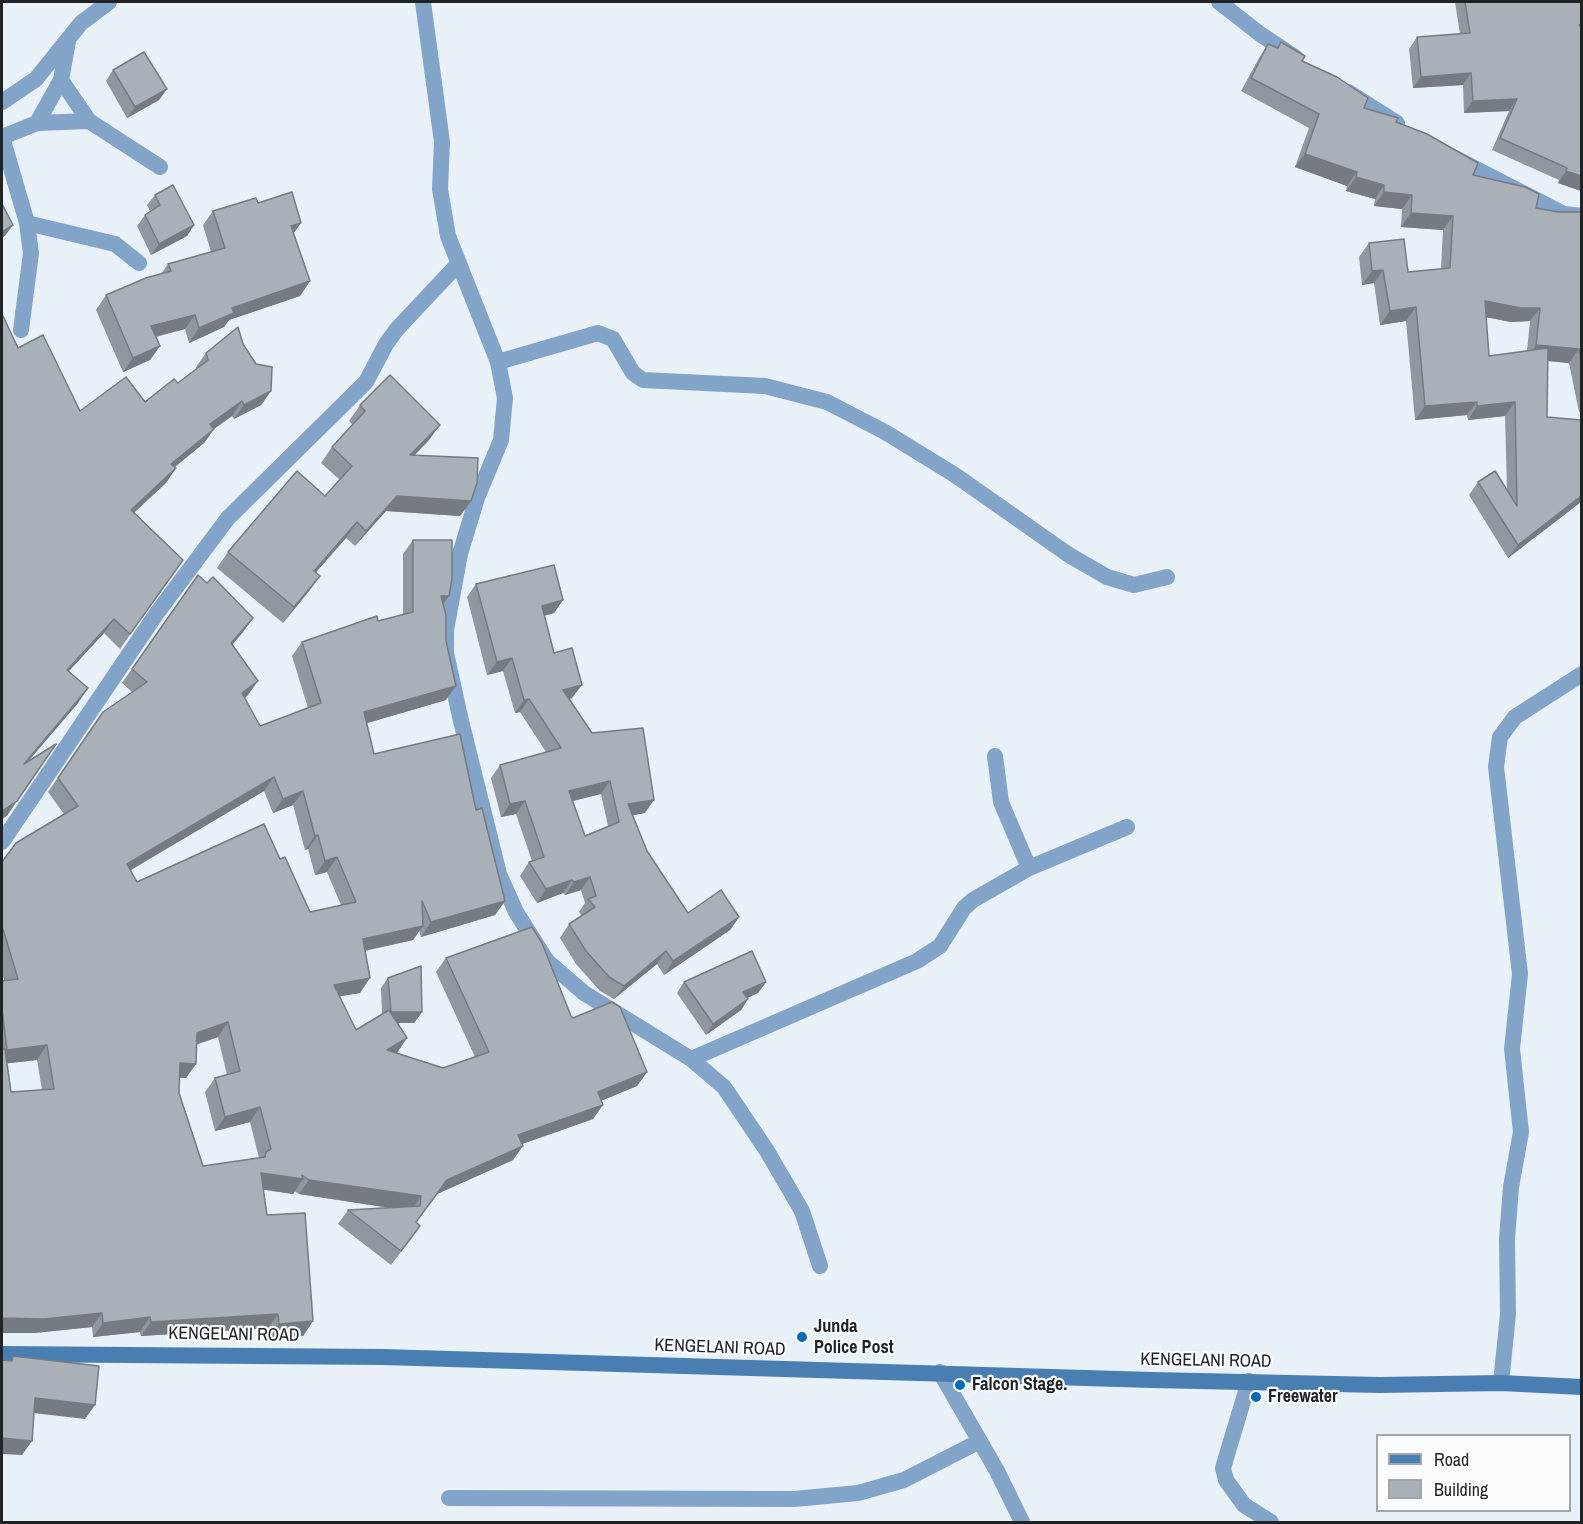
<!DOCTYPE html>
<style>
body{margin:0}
#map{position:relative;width:1583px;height:1524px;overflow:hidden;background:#e8f0f8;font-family:"Archivo Narrow",sans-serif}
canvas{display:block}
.frame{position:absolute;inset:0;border:3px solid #202326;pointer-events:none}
.legend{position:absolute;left:1376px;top:1434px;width:195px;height:78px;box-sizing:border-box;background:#fafcfe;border:2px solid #a3a5a8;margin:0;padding:8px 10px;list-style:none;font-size:18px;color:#202326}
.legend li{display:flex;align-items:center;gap:12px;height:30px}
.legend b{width:30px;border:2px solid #a3a5a8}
</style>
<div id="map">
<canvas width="1583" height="1524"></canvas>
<div class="frame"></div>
<ul class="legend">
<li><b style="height:8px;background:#497eb3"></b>Road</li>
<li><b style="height:16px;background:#a9b0b8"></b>Building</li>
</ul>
</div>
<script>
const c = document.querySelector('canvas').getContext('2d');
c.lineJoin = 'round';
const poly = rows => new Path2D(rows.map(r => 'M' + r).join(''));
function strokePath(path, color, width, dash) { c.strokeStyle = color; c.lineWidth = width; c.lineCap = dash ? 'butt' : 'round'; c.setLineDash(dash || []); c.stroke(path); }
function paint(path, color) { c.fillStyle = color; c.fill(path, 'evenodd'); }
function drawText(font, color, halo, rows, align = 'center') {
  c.font = font + ' "Archivo Narrow",sans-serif'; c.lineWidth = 4.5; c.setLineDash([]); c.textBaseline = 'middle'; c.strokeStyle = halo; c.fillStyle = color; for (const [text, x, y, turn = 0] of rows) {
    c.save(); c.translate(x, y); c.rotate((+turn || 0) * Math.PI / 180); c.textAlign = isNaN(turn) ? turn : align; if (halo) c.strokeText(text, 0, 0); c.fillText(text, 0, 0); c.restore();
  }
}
strokePath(poly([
 [423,2,442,142,440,189,448,236,498,362,505,398,501,440,477,498,460,554,446,630,446,653,461,721,499,874,516,912,547,961,584,993,691,1059,724,1087,767,1151,802,1211,820,1266],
 [1219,2,1260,34,1296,58],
 [61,80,89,121],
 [1348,92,1397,123],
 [2,102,36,79,81,23,109,2],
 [37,123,61,80,68,41],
 [2,137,27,223,31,253,21,330],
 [2,137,37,123,89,121,160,167],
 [1455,158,1564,214,1582,216],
 [27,223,115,244,139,263],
 [498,362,598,333,613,339,633,373,643,380,765,386,827,402,885,432,955,475,1069,555,1107,577,1134,585,1167,577],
 [995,756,1001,802,1029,868],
 [2,842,157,613,228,518,366,382,386,344,397,329,459,263],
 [691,1059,917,961,940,946,964,908,973,900,1029,868,1127,827],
 [940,1372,997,1471,1022,1522],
 [1249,1381,1223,1468,1226,1480,1244,1505,1271,1522],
 [1501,1383,1508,1314,1507,1239,1511,1187,1521,1132,1512,1049,1520,974,1496,767,1500,737,1515,717,1582,674],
 [449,1498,794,1499,858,1493,904,1480,980,1441]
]), '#81a4c8', 16);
strokePath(poly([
 [2,1354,383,1357,1152,1380,1380,1385,1501,1383,1582,1387]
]), '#497eb3', 16);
paint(poly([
 [1455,2,1581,2,1581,191,1558,183,1559,180,1492,150,1509,111,1464,113,1463,85,1413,88,1409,49,1417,37,1460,34],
 [1281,42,1302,61,1364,108,1396,122,1473,175,1536,208,1559,212,1581,212,1581,412,1579,412,1569,363,1548,361,1547,417,1581,502,1508,558,1469,495,1478,482,1507,490,1505,416,1468,420,1467,415,1415,420,1406,321,1380,325,1374,283,1362,285,1359,257,1369,243,1408,272,1441,269,1443,230,1401,227,1402,209,1374,206,1375,199,1346,191,1347,186,1295,167,1309,128,1241,91,1259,58,1268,44,1277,48],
 [1486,317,1511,322,1530,321,1527,351,1489,356],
 [113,70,167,89,159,100,127,118,106,81],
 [155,195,194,225,187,236,151,255,137,226,145,215,150,211,147,205],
 [258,203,293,234,310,281,300,296,229,320,224,327,189,343,185,329,156,337,160,346,150,360,123,372,96,310,106,295,161,274,168,264,211,252,203,225,213,211],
 [243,344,271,391,261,405,234,419,232,416,214,429,204,443,175,467,176,468,166,483,134,513,183,560,120,649,104,633,68,672,78,703,28,761,7,816,18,348,80,411,145,402,178,383,196,369,196,367,206,353],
 [360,405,429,440,414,456,471,501,460,516,386,511,355,546,346,538,316,572,320,576,309,591,283,623,217,568,228,552,325,496,340,480,321,463,332,447,353,425,349,421],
 [413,540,449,596,443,604,446,700,367,723,374,754,476,810,505,901,495,915,421,937,419,931,413,940,365,951,360,993,339,996,356,1030,382,1014,381,988,388,978,422,1012,414,1023,397,1023,397,1053,396,1053,443,1068,475,1057,436,972,446,958,571,1016,647,1072,637,1086,601,1101,593,1119,522,1144,513,1160,437,1194,416,1222,410,1240,391,1265,338,1224,348,1210,390,1208,299,1194,294,1191,293,1194,263,1189,267,1215,313,1321,303,1336,269,1338,268,1328,141,1336,140,1332,93,1337,92,1327,34,1333,2,1333,2,981,4,980,2,972,2,862,64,814,48,792,103,712,132,692,122,683,198,575,207,583,253,618,243,632,232,645,248,695,245,698,260,726,308,708,292,656,302,642,403,615,403,554],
 [264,791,273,813,293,805,305,850,308,849,315,875,327,872,341,905,310,912,280,859,137,882,131,870],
 [218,1037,227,1075,215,1078,205,1092,215,1131,250,1122,259,1158,203,1166,179,1093,179,1078,186,1078,196,1044],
 [37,1060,42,1090,11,1092,7,1063],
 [476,584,563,600,554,613,544,616,554,653,572,698,569,699,645,813,633,815,647,851,688,913,739,917,730,930,664,975,657,964,614,999,600,991,576,964,560,938,569,924,582,916,579,912,585,903,581,890,565,895,563,893,537,903,520,876,529,862,532,861,516,814,501,817,491,778,500,765,546,752,520,712,515,713,503,671,487,675,467,597],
 [601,794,608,826,585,836,573,801],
 [684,982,766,982,758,993,747,998,748,999,741,1010,706,1035,677,993]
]), '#91979e');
paint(poly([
 [1471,73,1463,85,1413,88,1421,77],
 [167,89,159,100,127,118,135,107],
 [1517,99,1509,111,1464,113,1473,101],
 [1305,154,1357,172,1347,186,1295,167],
 [1566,171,1581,176,1581,191,1558,183],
 [1356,177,1384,185,1375,199,1346,191],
 [1384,192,1412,195,1402,209,1374,206],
 [1411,213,1453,216,1443,230,1401,227],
 [301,223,291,237,291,226],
 [13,225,5,236,2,238,2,232],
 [194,225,187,236,151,255,159,244],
 [1383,270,1374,283,1362,285,1372,271],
 [310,281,300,296,229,320,224,327,189,343,199,328,232,308],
 [1485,301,1540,308,1530,321,1511,322,1475,315],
 [1416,307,1406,321,1380,325,1390,311],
 [195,315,185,329,141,340,151,326],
 [1536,345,1579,349,1569,363,1527,359],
 [160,346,150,360,123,372,133,358],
 [271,391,261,405,234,419,244,405],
 [242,401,232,416,200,439,210,424],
 [1477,402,1467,415,1415,420,1425,406],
 [1515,402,1505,416,1468,420,1477,406],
 [440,425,429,440,399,471,410,455],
 [214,429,204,443,161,478,171,464],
 [176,468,166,483,121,524,131,510],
 [397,496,471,501,460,516,386,511,355,546,366,531],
 [1581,496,1581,502,1508,558,1518,545],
 [357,522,346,538,303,587,314,571],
 [320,576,309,591,283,623,294,607],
 [441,596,449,596,439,610],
 [563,600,554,613,532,619,542,606],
 [253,618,243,632,221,658,231,643],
 [114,619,104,633,57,684,67,670],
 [512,658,503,671,487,675,497,662],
 [258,681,248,695,232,708,242,693],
 [582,685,572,698,553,703,563,690],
 [456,686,446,700,354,727,364,712],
 [88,688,78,703,14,778,24,764],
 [529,699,520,712,515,713,524,700],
 [274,777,264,791,117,878,127,864],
 [610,781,601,794,560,804,569,791],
 [303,791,293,805,273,813,283,799],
 [654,800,645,813,619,818,628,804],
 [17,801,7,816,2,819,2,811],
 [525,801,516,814,501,817,510,804],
 [318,835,308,849,305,850,315,836],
 [337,857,327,872,315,875,325,861],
 [590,877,581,890,565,895,574,882],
 [572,880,563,893,537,903,546,889],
 [505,901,495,915,421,937,431,922],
 [739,917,730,930,664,975,673,961],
 [423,926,413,940,353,953,363,939],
 [666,951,657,964,614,999,624,986],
 [370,978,360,993,324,999,334,985],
 [766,982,758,993,736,1003,743,992],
 [748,999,741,1010,706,1035,713,1024],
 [391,1012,422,1012,414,1023,383,1023],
 [228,1022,218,1037,187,1048,197,1033],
 [407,1038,397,1053,377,1065,387,1050],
 [47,1045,37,1060,2,1064,2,1058,7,1050],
 [180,1063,196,1064,186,1078,170,1077],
 [647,1072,637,1086,588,1106,598,1092],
 [603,1105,593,1119,508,1149,518,1135],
 [260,1107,250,1122,215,1131,225,1117],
 [523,1146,513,1160,437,1194,447,1180],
 [261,1173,303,1179,293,1194,251,1188],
 [309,1180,421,1196,411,1211,299,1194],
 [102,1313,92,1327,34,1333,2,1333,2,1318],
 [278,1314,268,1328,141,1336,151,1322],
 [150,1317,140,1332,93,1337,103,1323],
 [313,1321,303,1336,269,1338,279,1324],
 [35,1398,95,1405,85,1419,25,1412],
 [2,1438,32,1441,22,1455,2,1454]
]), '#767b81');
const building = poly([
 [1465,2,1581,2,1581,24,1579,25,1581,26,1581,176,1566,171,1567,168,1500,138,1517,99,1473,101,1471,73,1421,77,1417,37,1470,33,1465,2],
 [1281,42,1305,56,1302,61,1337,77,1368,98,1364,108,1398,118,1396,122,1427,134,1478,163,1473,175,1525,187,1539,194,1536,208,1559,212,1581,212,1581,363,1579,349,1536,345,1540,308,1521,308,1485,301,1489,356,1548,348,1547,417,1581,420,1581,496,1518,545,1478,482,1495,471,1517,506,1515,402,1477,406,1477,402,1425,406,1416,307,1390,311,1383,270,1372,271,1369,243,1404,239,1408,272,1450,268,1453,216,1411,213,1412,195,1384,192,1384,185,1356,177,1357,172,1305,154,1319,114,1251,78,1268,44,1278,48,1281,42],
 [144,52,167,89,135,107,113,70,144,52],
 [173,185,194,225,159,244,145,215,160,205,155,195,173,185],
 [292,192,301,223,291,226,310,281,232,308,234,313,199,328,195,315,151,326,160,346,133,358,106,295,146,278,171,271,168,264,225,248,213,211,256,198,258,203,292,192],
 [2,204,13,225,2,232,2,204],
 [2,314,18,348,43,335,80,411,126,377,145,402,174,379,178,383,208,360,206,353,238,327,243,344,256,364,272,367,271,391,244,405,242,401,210,424,214,429,171,464,176,468,131,510,183,560,130,634,114,619,67,670,88,688,24,764,56,744,17,801,2,811,2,314],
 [390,375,440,425,410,455,478,458,477,483,471,501,397,496,366,531,357,522,314,571,320,576,294,607,228,552,297,471,325,496,352,466,332,447,365,411,360,405,390,375],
 [413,540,452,540,452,579,449,596,441,596,446,615,446,641,456,686,364,712,374,754,460,734,476,810,482,808,505,901,431,922,422,901,423,926,363,939,370,978,334,985,356,1030,389,1010,407,1038,387,1050,443,1068,489,1052,446,958,532,927,542,943,571,1016,573,1018,612,1002,620,1007,647,1072,598,1092,603,1105,518,1135,523,1146,447,1180,416,1222,420,1226,401,1251,348,1210,420,1206,421,1196,309,1180,302,1175,303,1179,261,1173,267,1215,305,1213,313,1321,279,1324,278,1314,151,1322,150,1317,103,1323,102,1313,44,1319,2,1318,2,1049,5,1049,11,1092,54,1089,47,1045,7,1050,2,1009,2,981,18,979,3,929,2,930,2,862,16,843,78,806,58,778,103,712,147,682,132,669,198,575,207,583,213,577,253,618,231,643,258,681,242,693,260,726,321,703,302,642,377,616,378,621,413,612,413,540],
 [274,777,283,799,303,791,315,836,318,835,325,861,337,857,356,902,310,912,285,857,280,859,264,824,137,882,127,864,274,777],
 [228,1022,240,1071,215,1078,225,1117,260,1107,271,1149,266,1152,265,1157,203,1166,179,1093,180,1063,196,1064,197,1033,228,1022],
 [554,565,563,600,542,606,554,653,572,648,582,685,563,690,592,733,643,728,654,800,628,804,647,851,688,913,721,890,739,917,673,961,666,951,624,986,609,977,586,951,569,924,595,907,588,899,596,896,590,877,574,882,572,880,546,889,529,862,544,857,525,801,510,804,500,765,561,748,529,699,524,700,512,658,497,662,476,584,554,565],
 [610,781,619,822,585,836,569,791,610,781],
 [752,951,766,982,743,992,748,999,713,1024,684,982,752,951],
 [421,966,422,1012,391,1012,388,978,421,966],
 [13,1356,99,1366,95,1405,35,1398,32,1441,2,1438,2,1360,12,1361,13,1356]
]);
paint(building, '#a9b0b8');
strokePath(building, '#767b81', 1.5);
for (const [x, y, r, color] of [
 [802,1337,6,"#056ab6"],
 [960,1385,6,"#056ab6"],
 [1256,1397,6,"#056ab6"]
]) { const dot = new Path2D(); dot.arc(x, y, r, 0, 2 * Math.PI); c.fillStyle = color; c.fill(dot); strokePath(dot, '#fafcfe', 2); }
drawText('bold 18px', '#202326', '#fafcfe', [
 ["Junda",814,1327],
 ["Police Post",814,1348],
 ["Falcon Stage.",972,1385],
 ["Freewater",1268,1397]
], 'left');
drawText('18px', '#202326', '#fafcfe', [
 ["KENGELANI ROAD",234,1335,1],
 ["KENGELANI ROAD",720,1348,2],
 ["KENGELANI ROAD",1206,1361,1]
]);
</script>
